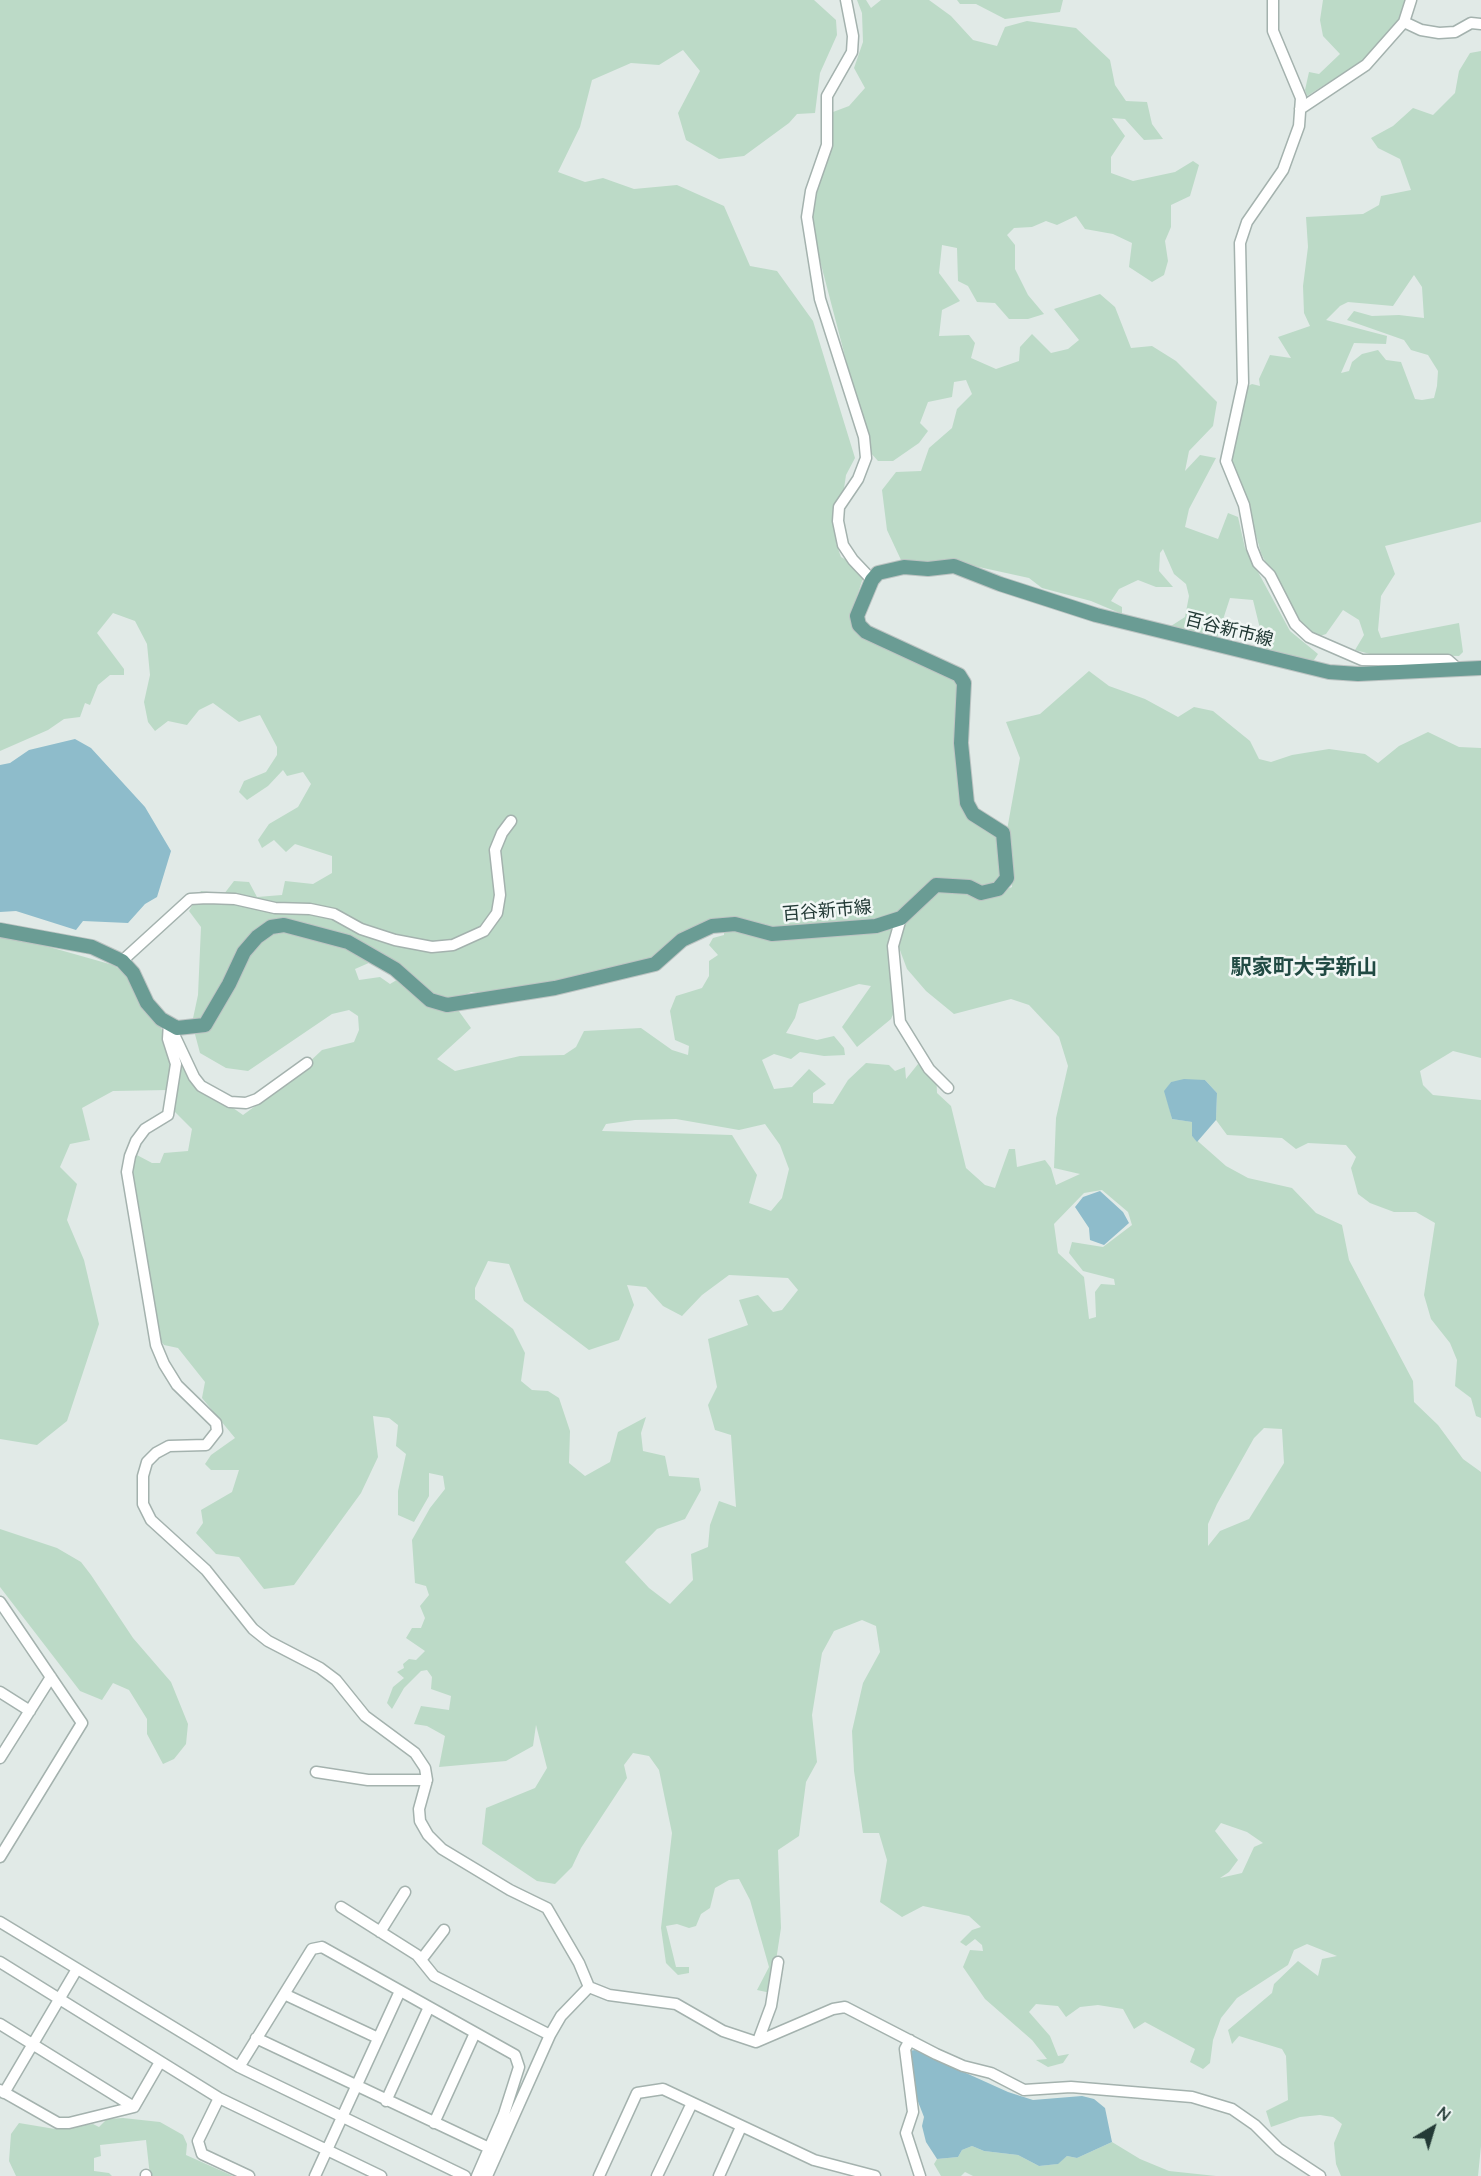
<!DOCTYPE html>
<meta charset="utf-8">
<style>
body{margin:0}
#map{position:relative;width:1481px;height:2176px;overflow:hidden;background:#e1eae7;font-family:Quicksand,sans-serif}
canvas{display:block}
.north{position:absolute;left:1403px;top:2098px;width:60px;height:60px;-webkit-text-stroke:4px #f1f7f5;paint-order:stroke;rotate:38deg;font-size:16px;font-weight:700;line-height:24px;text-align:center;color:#233a36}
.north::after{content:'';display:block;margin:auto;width:21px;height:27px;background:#233a36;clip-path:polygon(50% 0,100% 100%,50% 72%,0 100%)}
</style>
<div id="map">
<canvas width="1481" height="2176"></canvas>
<div class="north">N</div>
</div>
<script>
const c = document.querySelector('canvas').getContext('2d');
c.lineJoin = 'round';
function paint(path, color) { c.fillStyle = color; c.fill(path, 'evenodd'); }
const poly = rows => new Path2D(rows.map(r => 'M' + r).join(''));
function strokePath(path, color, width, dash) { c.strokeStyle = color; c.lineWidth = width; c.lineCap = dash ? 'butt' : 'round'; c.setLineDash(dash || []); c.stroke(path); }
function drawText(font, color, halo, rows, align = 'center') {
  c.font = font + ' Quicksand,"Noto Sans JP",sans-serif'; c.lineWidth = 5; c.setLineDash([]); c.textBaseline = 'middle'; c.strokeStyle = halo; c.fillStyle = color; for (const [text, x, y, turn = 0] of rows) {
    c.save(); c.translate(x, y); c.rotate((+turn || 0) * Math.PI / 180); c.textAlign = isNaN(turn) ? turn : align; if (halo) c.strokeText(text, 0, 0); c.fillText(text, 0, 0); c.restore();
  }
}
paint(poly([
 [0,0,814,0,836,20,837,35,820,73,815,113,797,114,789,123,744,156,719,159,686,140,678,113,700,71,683,50,659,65,631,63,592,80,580,127,558,172,585,182,603,178,634,189,677,185,724,206,750,266,777,271,813,321,855,458,846,475,836,543,841,557,869,573,862,581,850,618,860,636,962,683,954,726,964,799,971,819,1001,837,1004,876,993,887,934,879,896,914,879,922,800,933,776,931,742,920,718,919,677,938,655,961,587,978,582,974,560,984,489,993,471,992,453,1001,433,994,381,952,366,950,371,962,355,969,359,980,380,977,390,984,400,978,428,1004,458,1010,471,1028,437,1059,455,1071,520,1056,564,1055,576,1047,584,1031,641,1028,672,1050,688,1055,689,1046,675,1040,670,1011,676,996,702,988,709,976,709,961,718,955,709,945,713,938,724,935,724,927,798,939,875,928,896,921,890,933,889,959,900,986,900,998,891,1019,857,1047,842,1027,871,986,859,984,799,1004,795,1018,786,1033,817,1040,834,1036,844,1048,845,1055,824,1056,800,1052,791,1059,774,1054,762,1060,774,1089,792,1087,809,1069,826,1084,813,1093,813,1103,833,1104,848,1080,866,1063,889,1065,895,1071,905,1067,906,1079,918,1064,936,1070,937,1093,951,1106,966,1168,985,1185,995,1188,1009,1149,1015,1149,1017,1167,1045,1160,1051,1168,1056,1185,1080,1174,1054,1168,1056,1118,1068,1066,1059,1037,1029,1005,1011,999,954,1014,926,991,907,969,898,945,898,934,903,924,937,890,989,896,1012,887,1007,830,1020,758,1006,722,1040,714,1089,671,1109,686,1145,699,1178,717,1194,707,1213,711,1250,741,1259,759,1271,762,1292,755,1329,749,1365,754,1378,763,1399,746,1428,732,1459,747,1481,748,1481,1058,1453,1051,1420,1071,1423,1085,1433,1095,1481,1100,1481,1418,1476,1416,1471,1398,1455,1386,1457,1360,1450,1343,1431,1319,1424,1295,1435,1223,1416,1212,1394,1212,1370,1203,1358,1194,1351,1168,1356,1157,1346,1145,1308,1143,1296,1149,1282,1138,1227,1135,1216,1120,1217,1093,1205,1080,1171,1082,1165,1091,1172,1119,1193,1122,1192,1136,1226,1166,1248,1178,1292,1188,1316,1213,1342,1225,1349,1260,1413,1381,1414,1402,1438,1425,1463,1459,1481,1472,1481,2146,1478,2176,1341,2176,1336,2164,1334,2143,1342,2124,1333,2117,1320,2115,1300,2117,1271,2127,1266,2111,1288,2100,1286,2056,1282,2049,1239,2036,1232,2044,1228,2030,1272,1993,1274,1984,1298,1961,1318,1976,1322,1959,1337,1956,1307,1944,1294,1950,1288,1965,1237,1998,1221,2018,1213,2040,1210,2063,1203,2069,1190,2062,1195,2049,1145,2022,1134,2029,1123,2009,1098,2005,1080,2007,1066,2017,1058,2006,1036,2004,1029,2012,1050,2036,1058,2056,1069,2054,1063,2063,1048,2067,1036,2060,1047,2059,1032,2040,985,1999,963,1967,970,1950,983,1951,982,1945,975,1939,966,1946,960,1942,972,1930,981,1927,969,1916,923,1906,902,1917,880,1902,887,1860,879,1833,863,1833,854,1771,852,1731,863,1683,880,1652,876,1626,862,1620,834,1631,822,1653,812,1715,817,1762,806,1782,799,1836,778,1850,781,1928,771,1993,757,1990,769,1967,750,1900,739,1879,729,1880,715,1888,710,1908,701,1914,696,1926,689,1928,677,1924,666,1926,676,1967,689,1967,689,1973,678,1975,666,1963,661,1928,672,1833,659,1770,649,1756,633,1753,624,1765,627,1778,581,1848,572,1867,555,1884,537,1881,482,1844,486,1808,535,1788,547,1768,536,1725,533,1746,506,1761,439,1767,445,1736,427,1726,414,1724,421,1706,449,1710,451,1696,431,1689,432,1677,427,1670,421,1671,404,1688,392,1709,387,1703,393,1687,404,1678,397,1672,404,1668,403,1664,409,1659,416,1660,425,1651,406,1638,412,1628,421,1628,425,1618,420,1606,429,1595,426,1586,415,1583,412,1540,430,1508,445,1489,443,1476,429,1473,429,1496,414,1522,398,1515,398,1491,406,1454,396,1446,398,1425,389,1418,373,1416,378,1457,361,1493,294,1585,264,1589,239,1557,216,1554,196,1533,203,1523,201,1510,232,1492,239,1470,211,1470,205,1464,211,1455,235,1438,202,1398,205,1382,178,1348,164,1345,156,1335,131,1169,135,1154,152,1163,160,1163,164,1153,188,1151,192,1129,171,1108,178,1064,171,1040,203,1094,226,1103,243,1115,288,1082,322,1050,354,1042,359,1030,358,1016,349,1010,332,1014,248,1071,226,1068,200,1053,192,1023,198,995,201,927,189,911,201,891,224,894,234,881,249,882,257,897,282,895,285,881,313,884,332,873,332,856,295,844,286,852,274,840,262,848,258,840,269,824,298,807,311,784,303,772,287,776,283,770,268,786,247,800,239,792,244,781,266,772,277,755,277,747,260,715,239,722,213,703,199,710,187,725,168,721,155,731,148,722,144,702,150,675,147,644,135,621,113,613,97,633,124,669,124,675,110,675,98,685,90,705,85,703,80,717,64,719,48,730,0,751],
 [676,1119,739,1130,765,1124,780,1145,789,1169,782,1198,771,1211,749,1203,757,1175,732,1135,602,1131,606,1124,635,1120],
 [1102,1190,1128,1212,1132,1225,1103,1247,1072,1242,1069,1253,1083,1271,1114,1279,1115,1285,1101,1284,1095,1292,1096,1317,1089,1319,1084,1277,1058,1253,1054,1224,1084,1193],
 [488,1261,509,1264,524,1301,589,1350,619,1340,634,1305,627,1285,646,1287,663,1306,682,1316,702,1295,729,1275,788,1278,798,1290,782,1310,773,1312,758,1295,739,1300,748,1325,708,1339,717,1387,708,1405,715,1430,731,1435,736,1507,719,1501,710,1525,708,1547,691,1554,693,1580,670,1604,649,1588,625,1562,657,1529,685,1519,701,1490,699,1478,669,1476,665,1456,643,1451,641,1433,646,1417,618,1432,610,1462,585,1476,569,1463,570,1431,559,1398,548,1391,532,1390,521,1381,525,1353,513,1329,475,1299,475,1288],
 [1264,1428,1282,1429,1284,1463,1249,1519,1220,1531,1208,1546,1208,1524,1217,1504,1254,1438],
 [1221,1823,1247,1832,1263,1843,1254,1847,1242,1873,1220,1878,1229,1872,1238,1860,1215,1831],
 [857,0,866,0,871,8,881,0,929,0,951,16,973,40,997,46,1005,27,1027,21,1076,28,1110,60,1115,85,1126,101,1147,102,1152,124,1163,139,1144,140,1125,119,1112,118,1125,136,1111,157,1111,173,1133,181,1175,172,1193,161,1199,165,1190,196,1171,205,1171,227,1165,241,1168,261,1164,275,1152,282,1129,267,1132,243,1113,234,1085,229,1076,216,1057,225,1046,221,1032,227,1014,228,1007,235,1015,245,1015,269,1028,295,1044,314,1028,319,1009,319,995,303,977,302,968,286,958,281,957,248,942,245,939,273,960,301,942,310,939,336,969,335,975,343,971,358,996,369,1019,361,1020,347,1032,334,1051,353,1068,349,1079,340,1054,309,1100,294,1115,307,1131,348,1152,346,1176,361,1217,402,1213,426,1189,451,1185,471,1200,455,1216,458,1189,509,1185,527,1218,539,1228,513,1238,517,1245,548,1290,631,1318,654,1312,663,1265,649,1253,600,1230,598,1217,638,1171,626,1185,617,1189,596,1186,584,1174,574,1163,549,1160,553,1159,571,1173,587,1156,587,1138,580,1119,589,1111,601,1122,607,1122,614,1091,601,1042,588,1029,578,956,562,925,566,901,560,887,530,882,490,896,472,921,471,929,448,952,428,957,409,972,394,966,380,954,382,952,397,928,402,920,423,928,431,919,443,893,461,878,461,870,452,812,230,811,203,829,144,833,112,849,106,865,88,854,68,863,42,862,13],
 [957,0,1063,0,1060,12,1005,19,976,4,960,4],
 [1323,0,1405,0,1399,20,1364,60,1307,96,1305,90,1309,72,1319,74,1340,54,1323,36,1320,20],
 [1481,51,1481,522,1385,546,1395,574,1381,596,1378,630,1381,638,1459,623,1463,652,1459,656,1370,654,1355,650,1364,635,1359,620,1343,610,1326,634,1317,637,1292,617,1261,553,1247,503,1236,484,1229,449,1244,388,1252,384,1260,386,1259,379,1270,355,1291,358,1278,337,1310,326,1304,313,1303,286,1308,247,1306,217,1363,214,1379,205,1381,196,1411,190,1400,159,1378,148,1371,138,1393,126,1413,108,1433,115,1455,93,1459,71,1470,53],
 [1414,275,1422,287,1424,318,1399,315,1372,316,1354,311,1347,320,1404,340,1411,350,1428,355,1438,371,1437,386,1434,398,1422,400,1415,399,1401,362,1386,360,1378,350,1362,354,1352,362,1349,371,1341,373,1354,343,1386,344,1387,336,1326,320,1340,306,1348,302,1393,306],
 [0,933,113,965,130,976,146,1009,163,1031,172,1060,169,1090,113,1091,82,1108,90,1140,70,1144,60,1167,77,1184,67,1220,84,1260,99,1324,67,1421,37,1445,0,1439],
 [0,1529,57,1548,81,1562,91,1575,133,1638,171,1682,188,1724,186,1744,174,1759,163,1764,147,1734,147,1719,129,1690,113,1683,102,1700,80,1691,0,1587],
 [123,2118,160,2122,183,2135,187,2144,186,2155,233,2176,150,2176,146,2140,100,2145,101,2156,94,2158,94,2171,109,2173,112,2176,16,2176,9,2161,11,2134,19,2123,55,2129,93,2124,99,2127,107,2119],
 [1112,2142,1140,2159,1169,2171,1216,2176,973,2176,965,2172,961,2176,941,2176,934,2164,937,2159,958,2157,962,2150,972,2146,984,2151,1018,2155,1039,2166,1057,2164,1067,2156,1077,2158]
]), '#bcdac7');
paint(poly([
 [75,739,91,748,145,807,171,851,157,897,145,904,128,923,83,921,76,930,16,911,0,912,0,765,10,763,29,750],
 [1184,1079,1205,1080,1217,1093,1216,1120,1197,1142,1192,1136,1192,1122,1172,1119,1164,1091,1171,1082],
 [1100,1191,1123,1212,1129,1223,1104,1245,1090,1240,1089,1228,1075,1207,1083,1197],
 [915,2050,1008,2092,1033,2100,1082,2096,1094,2099,1105,2108,1112,2142,1077,2158,1067,2156,1058,2164,1039,2166,1018,2155,984,2151,972,2146,962,2150,958,2157,937,2159,926,2142,922,2126,924,2117,915,2094,908,2051]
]), '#8ebccb');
const minor = poly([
 [846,0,853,36,852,52,827,96,827,145,811,191,807,217,820,299,864,437,866,458,858,479,839,507,838,521,843,545,853,560,872,580],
 [1273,0,1273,31,1301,98,1299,126,1283,170,1247,222,1240,243,1243,383,1226,461,1244,505,1252,548,1258,563,1270,575,1295,624,1309,637,1362,660,1448,660,1457,668],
 [1404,22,1421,30,1439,33,1455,32,1471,23,1481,24],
 [1300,109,1366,65,1404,22,1411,0],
 [901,918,893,946,900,1022,929,1069,948,1088],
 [122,961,190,899,207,898,235,899,275,908,310,909,334,914,361,929,395,940,432,947,453,945,484,931,497,913,500,895,495,850,502,833,511,821],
 [169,1023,168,1039,176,1064,168,1115,145,1129,136,1141,130,1156,127,1172,156,1345,164,1364,177,1385,216,1423,217,1431,206,1445,169,1446,156,1453,147,1462,143,1476,143,1504,151,1520,206,1570,253,1629,268,1641,320,1668,336,1680,365,1716,415,1753,425,1768,427,1780,419,1809,420,1821,428,1835,442,1849,510,1890,547,1908,579,1963,589,1987,609,1995,676,2004,723,2031,756,2042,833,2009,845,2007,936,2054,963,2066,991,2073,1024,2090,1071,2087,1192,2097,1232,2109,1255,2125,1279,2149,1320,2176],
 [170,1026,194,1077,201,1086,230,1102,246,1103,257,1099,307,1063],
 [0,1602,82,1723,0,1857],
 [0,1692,30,1711],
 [0,1758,51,1677],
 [316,1772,368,1780,427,1780],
 [341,1907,417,1955,434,1976,550,2035],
 [0,1922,239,2067,465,2176],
 [380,1932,405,1892],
 [421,1960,444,1930],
 [0,1962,219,2098,381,2176],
 [284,1994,378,2038],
 [0,2024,134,2107],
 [256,2038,489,2148],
 [910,2040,905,2049,913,2112,906,2133,920,2176],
 [758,2041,771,2006,778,1962],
 [239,2067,312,1949,322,1947,515,2055,519,2067,504,2114,477,2176],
 [0,2090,58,2123,69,2123,134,2107,160,2062],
 [4,2093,77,1969],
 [219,2098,198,2141,202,2154,249,2176],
 [386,2101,429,2007],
 [434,2123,475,2033],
 [146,2175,146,2176],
 [315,2176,400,1991],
 [487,2176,550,2035,561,2016,589,1987],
 [599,2176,637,2093,663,2089,814,2160,875,2176],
 [657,2176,692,2103],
 [719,2176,741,2127]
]);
const major = poly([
 [0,930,92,947,122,961,133,973,147,1003,161,1019,177,1028,205,1025,229,984,244,952,257,937,271,927,284,925,348,942,395,969,430,1000,447,1005,555,988,655,964,682,940,712,926,735,924,772,934,876,926,901,918,936,885,969,887,981,893,998,889,1007,878,1003,833,973,814,967,803,961,743,964,683,959,675,866,632,859,625,857,616,872,580,878,573,904,567,928,569,954,566,1000,584,1096,615,1329,672,1358,674,1481,668]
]);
strokePath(minor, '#a4b2ae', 13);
strokePath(major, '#bdc4c3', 16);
strokePath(minor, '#fff', 10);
strokePath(major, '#6a9c94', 14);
drawText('18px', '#233a36', '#f1f7f5', [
 ["百谷新市線",1229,630,14],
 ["百谷新市線",827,911,-5]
]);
drawText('bold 21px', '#214a43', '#f1f7f5', [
 ["駅家町大字新山",1304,968]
]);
</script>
